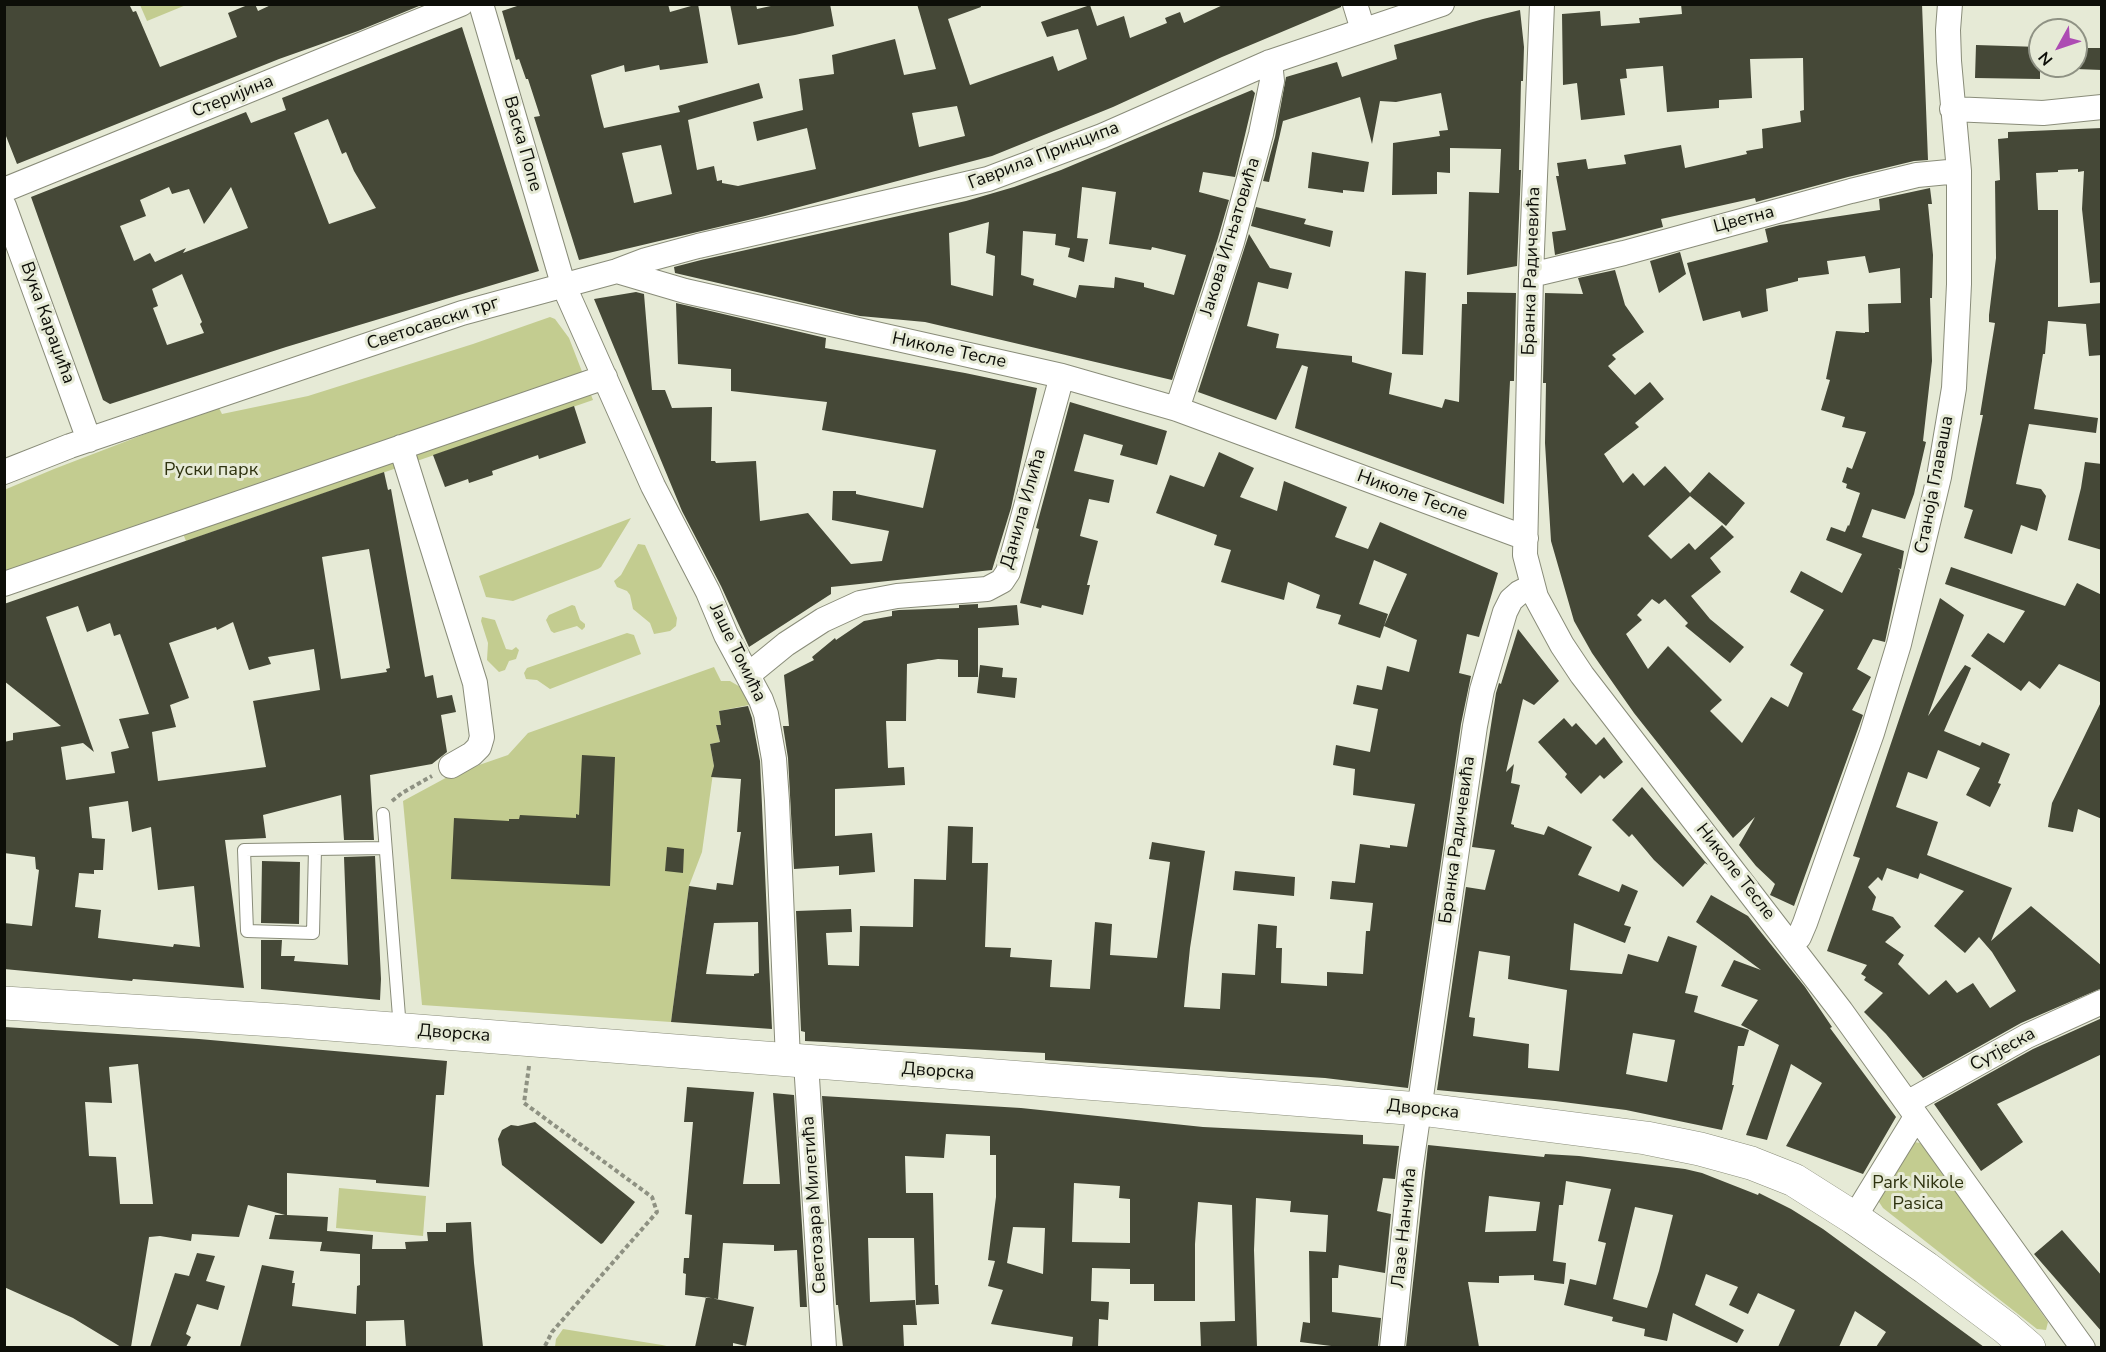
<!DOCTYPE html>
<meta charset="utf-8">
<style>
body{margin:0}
#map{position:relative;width:2106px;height:1352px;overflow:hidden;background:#e6ead6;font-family:"Nunito Sans",sans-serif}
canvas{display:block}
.frame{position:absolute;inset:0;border:6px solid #0d0e08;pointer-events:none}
.north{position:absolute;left:2028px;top:18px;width:60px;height:60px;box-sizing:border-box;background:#e6ead6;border:2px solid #8f9284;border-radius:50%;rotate:230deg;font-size:16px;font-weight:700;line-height:24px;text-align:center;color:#0d0e08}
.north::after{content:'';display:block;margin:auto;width:21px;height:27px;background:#ad4cb3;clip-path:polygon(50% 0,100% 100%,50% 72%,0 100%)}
</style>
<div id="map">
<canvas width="2106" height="1352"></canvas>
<div class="frame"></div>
<div class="north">N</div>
</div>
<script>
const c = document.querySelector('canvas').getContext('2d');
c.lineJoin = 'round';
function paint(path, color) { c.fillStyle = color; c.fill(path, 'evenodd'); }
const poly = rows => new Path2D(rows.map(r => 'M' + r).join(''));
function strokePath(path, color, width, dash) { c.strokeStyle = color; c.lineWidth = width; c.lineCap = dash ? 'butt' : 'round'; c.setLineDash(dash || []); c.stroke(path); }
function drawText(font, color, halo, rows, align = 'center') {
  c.font = font + ' "Nunito Sans",sans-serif'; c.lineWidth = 6; c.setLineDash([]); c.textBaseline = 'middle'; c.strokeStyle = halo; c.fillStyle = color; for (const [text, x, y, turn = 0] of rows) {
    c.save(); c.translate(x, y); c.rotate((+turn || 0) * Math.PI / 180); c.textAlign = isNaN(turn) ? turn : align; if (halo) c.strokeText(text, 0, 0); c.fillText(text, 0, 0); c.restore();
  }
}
paint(poly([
 [140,5,186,5,147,21],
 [550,317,555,319,569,338,593,400,186,541,179,524,5,573,4,490,54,469,218,406,222,414,308,396,473,344],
 [631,518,601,567,598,569,513,601,486,597,479,576],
 [638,544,645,545,677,618,676,626,670,631,654,634,650,623,633,609,630,595,627,591,617,587,614,581,621,575],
 [572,605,575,606,580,620,585,624,585,627,582,630,577,626,554,633,551,631,546,620,549,615],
 [482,617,495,620,506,649,512,650,516,647,519,650,516,659,509,661,505,670,499,672,487,660,488,643,481,621],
 [627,633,634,635,641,654,550,689,537,680,526,679,524,673,527,668],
 [714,667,721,681,730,681,742,688,749,705,719,711,721,725,716,725,720,742,710,744,714,766,702,852,689,886,671,1022,422,1005,403,801,453,774,508,755,528,733],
 [1914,1142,1920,1143,1925,1148,2048,1322,2046,1330,2037,1329,1883,1208,1879,1202,1879,1197],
 [339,1188,426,1196,423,1236,336,1228],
 [563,1329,662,1345,671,1347,555,1347,556,1339]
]), '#c3cc90');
paint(poly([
 [4,4,129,4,133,12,136,11,160,67,237,37,228,13,250,4,255,4,258,11,273,4,419,6,358,31,279,59,17,164,4,131],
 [523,4,668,4,670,12,698,4,708,63,660,70,659,65,625,72,624,65,591,75,601,117,604,128,680,112,678,106,759,83,763,98,688,120,697,170,714,166,717,181,722,180,722,183,738,186,816,169,807,128,757,141,753,122,803,110,799,79,834,74,832,55,895,39,904,75,936,69,917,4,980,4,981,7,948,19,970,85,1053,56,1058,71,1087,59,1078,29,1047,37,1041,22,1090,5,1097,26,1124,16,1130,38,1167,23,1165,18,1180,12,1184,23,1225,4,1341,4,1341,7,1222,57,1113,107,992,156,765,216,579,260,534,117,540,116,528,79,526,79,519,59,516,60,502,11],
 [957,106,965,136,919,147,912,113],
 [661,145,672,194,634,203,622,153],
 [730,4,756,4,757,9,780,4,830,4,834,26,795,35,738,45],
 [1681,4,1922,4,1928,160,1914,161,1848,177,1756,202,1755,198,1661,219,1663,227,1555,255,1552,232,1566,230,1556,176,1559,176,1557,163,1586,159,1588,169,1626,164,1624,155,1681,145,1685,168,1747,154,1746,151,1763,148,1762,129,1801,122,1800,111,1804,110,1803,58,1750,59,1752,98,1719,100,1719,108,1667,112,1663,66,1626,69,1627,78,1620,79,1625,115,1581,120,1577,83,1563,85,1562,14,1600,11,1601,26,1640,23,1639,18,1682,14],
 [1520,10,1524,47,1523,81,1521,81,1519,170,1521,170,1517,266,1467,275,1469,192,1499,193,1501,149,1450,148,1450,173,1437,172,1437,194,1392,195,1393,143,1440,136,1439,131,1448,130,1441,93,1396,102,1380,101,1372,144,1360,97,1283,121,1269,182,1263,181,1275,137,1286,77,1337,62,1342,77,1397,59,1394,45,1483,19],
 [462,27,539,271,286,347,110,404,103,400,31,197,246,112,251,123,286,110,282,98],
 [328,119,342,154,346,152,354,171,376,208,329,224,294,133],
 [169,187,172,194,189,189,204,224,231,187,248,228,183,253,186,248,155,262,150,253,134,261,120,226,146,216,140,200],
 [182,274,202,322,200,324,204,333,167,345,153,308,158,306,152,289],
 [1976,45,2040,47,2040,79,1975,78],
 [2076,48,2102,48,2102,70,2076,69],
 [1252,90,1255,93,1235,177,1203,172,1199,192,1229,200,1218,238,1172,380,925,322,860,316,675,273,674,267,701,260,966,201,1014,187,1061,170],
 [1082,187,1116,192,1109,244,1151,250,1152,247,1186,255,1174,295,1144,287,1144,283,1115,277,1114,288,1079,285,1076,298,1033,285,1034,279,1021,275,1023,231,1056,234,1055,245,1070,248,1068,257,1084,262,1088,239,1077,238],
 [989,222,986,253,995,256,993,296,951,285,949,233],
 [2102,128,2102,282,2090,283,2082,209,2084,171,2078,172,2078,169,2058,170,2058,172,2036,173,2038,210,2058,210,2058,307,2102,303,2102,355,2089,356,2086,324,2048,321,2045,354,2043,354,2034,409,2098,418,2096,433,2029,424,2016,484,2041,489,2046,496,2037,531,2021,525,2012,554,1964,538,1973,510,1964,507,1983,415,1980,415,1995,323,1989,322,1989,315,1996,258,1995,181,2000,180,1998,139,2008,138,2008,132],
 [1312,152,1369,162,1364,192,1343,190,1343,193,1308,188],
 [1930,188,1932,204,1928,204,1933,255,1932,298,1930,298,1932,361,1923,441,1926,442,1914,494,1905,519,1872,509,1862,537,1904,551,1901,569,1898,568,1900,570,1885,642,1873,639,1857,669,1871,677,1852,710,1863,715,1794,906,1770,895,1775,884,1756,866,1739,845,1755,817,1733,838,1634,713,1592,653,1574,621,1551,541,1545,443,1546,383,1543,383,1545,293,1583,294,1578,278,1615,270,1625,305,1644,332,1612,355,1616,359,1608,366,1635,395,1650,382,1664,399,1635,423,1639,427,1604,454,1623,483,1633,473,1644,486,1665,466,1690,493,1709,472,1745,503,1726,526,1690,496,1648,536,1671,559,1689,543,1695,550,1722,525,1734,537,1710,558,1721,572,1691,596,1710,619,1744,647,1730,663,1685,626,1688,623,1665,599,1659,604,1652,599,1637,615,1642,620,1626,634,1648,669,1668,646,1722,700,1710,711,1742,743,1771,697,1788,707,1803,673,1790,665,1824,610,1790,592,1801,571,1842,593,1862,554,1826,540,1831,527,1845,532,1848,525,1849,526,1860,493,1846,488,1847,484,1842,482,1847,467,1852,469,1866,432,1842,427,1845,417,1821,410,1830,380,1826,379,1836,331,1865,333,1865,332,1869,332,1868,304,1901,303,1900,268,1869,273,1865,256,1827,261,1829,274,1798,278,1798,281,1766,289,1768,311,1742,318,1740,311,1703,321,1687,263,1768,242,1765,229,1780,225,1880,210,1879,199],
 [1256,207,1306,219,1304,224,1333,231,1330,247,1251,226],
 [1249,234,1270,268,1292,273,1288,289,1258,282,1247,326,1279,334,1276,348,1352,356,1352,362,1392,373,1389,394,1442,408,1445,399,1459,402,1462,304,1467,304,1467,292,1516,293,1514,381,1510,381,1504,504,1295,428,1308,367,1302,365,1276,420,1198,392],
 [1680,252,1686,274,1659,293,1650,261],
 [1405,271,1426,273,1423,355,1402,354],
 [636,292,644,294,652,390,665,390,672,408,712,407,711,461,715,461,716,463,756,461,760,521,808,513,851,564,882,561,889,531,832,520,833,491,856,491,856,494,923,508,936,450,822,430,827,402,731,391,731,369,678,364,676,303,826,338,825,348,965,373,1037,388,1011,508,992,570,831,587,831,594,749,647,721,586,682,511,594,299],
 [1070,402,1167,431,1157,465,1120,455,1123,445,1084,434,1074,471,1114,480,1109,503,1089,499,1080,536,1098,541,1087,585,1090,585,1083,615,1042,605,1041,608,1020,603,1039,529,1036,528],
 [574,406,586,443,539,459,538,455,492,471,493,475,469,483,468,479,445,487,433,455],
 [1219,452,1254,468,1240,497,1277,511,1284,481,1347,507,1335,537,1368,549,1380,522,1498,573,1479,637,1467,634,1459,673,1471,676,1461,724,1408,1088,1325,1078,1045,1060,1045,1053,805,1041,805,1032,801,1031,796,911,851,909,852,932,826,933,828,965,859,966,860,926,913,927,914,879,946,880,948,826,973,827,972,863,988,863,985,947,1011,948,1010,957,1052,960,1050,987,1090,989,1095,922,1112,924,1110,955,1157,958,1170,862,1149,859,1152,842,1205,851,1190,948,1184,1007,1220,1009,1222,973,1255,975,1258,924,1277,926,1276,948,1282,948,1281,983,1327,986,1327,972,1363,974,1366,931,1370,931,1373,903,1330,899,1332,881,1355,883,1360,844,1390,848,1390,845,1407,847,1415,804,1353,795,1355,769,1333,765,1336,745,1370,752,1378,709,1353,704,1357,685,1382,690,1387,666,1409,672,1417,640,1384,626,1380,638,1338,624,1341,615,1316,608,1320,595,1288,582,1284,600,1221,582,1231,550,1214,545,1217,535,1156,513,1170,475,1204,487],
 [1374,560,1407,574,1384,626,1388,614,1359,604],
 [2085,462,2102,464,2102,550,2068,540,2081,488],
 [384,472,388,490,391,489,425,677,433,675,437,698,452,695,456,712,441,715,447,752,432,764,370,775,374,840,344,840,341,795,263,815,266,838,225,840,244,988,158,981,133,979,132,981,4,969,4,923,32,926,39,870,36,869,35,857,4,853,4,742,13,740,13,733,61,726,4,681,4,604],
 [369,549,390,668,386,669,387,672,341,679,322,557],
 [78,606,87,632,110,623,114,636,120,634,149,714,119,719,129,748,111,752,115,773,66,780,61,747,83,743,94,752,46,617],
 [233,622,249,670,271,664,268,657,314,649,320,690,253,701,266,767,158,781,152,732,176,727,170,705,189,698,169,643,216,627,217,630],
 [128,801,132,832,151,827,158,890,194,886,200,947,174,944,173,947,98,938,101,910,75,907,79,873,94,874,94,870,103,870,105,839,92,838,89,807],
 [1951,567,2065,606,2077,583,2102,595,2102,683,2059,664,2040,689,2029,681,2021,691,1971,656,1988,633,2004,643,2025,611,1945,584],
 [1940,598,1964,615,1928,716,1965,665,1971,668,1944,731,1980,746,1982,742,2010,754,1998,783,2001,784,1990,807,1966,795,1980,768,1938,750,1927,779,1908,772,1896,807,1938,822,1927,855,2012,888,1991,941,2031,906,2102,966,2102,988,2021,1023,1923,1078,1886,1034,1864,1012,1883,993,1864,980,1866,977,1861,974,1867,965,1827,951,1860,858,1853,856],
 [1887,868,1918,879,1920,873,1964,891,1934,926,1965,953,1979,937,1992,952,2016,991,1990,1008,1973,983,1957,993,1946,980,1929,995,1898,964,1904,955,1885,942,1901,927,1893,917,1872,910,1876,897,1868,887,1878,877,1882,881],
 [978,604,978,608,1017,605,1019,625,978,628,978,677,958,677,958,660,938,659,907,664,906,721,886,721,888,768,904,767,905,785,835,789,835,836,872,833,875,872,839,875,839,866,794,869,788,758,783,726,789,726,784,675,814,660,812,657,835,638,836,640,864,621,892,616,892,611,899,610,959,608,959,605],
 [1518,629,1559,681,1534,705,1523,699,1506,772,1514,764,1511,783,1520,785,1511,824,1514,825,1514,827,1544,835,1548,826,1592,847,1578,875,1619,892,1622,884,1638,891,1624,925,1631,927,1625,943,1574,923,1570,970,1622,974,1628,954,1658,962,1668,936,1697,946,1685,993,1698,996,1694,1012,1749,1030,1744,1046,1738,1046,1732,1085,1734,1085,1722,1130,1626,1110,1555,1101,1437,1090,1466,887,1485,890,1495,850,1472,847,1496,693,1499,683,1501,684],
 [1479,951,1510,956,1508,979,1567,990,1559,1071,1528,1068,1529,1044,1473,1036,1475,1018,1469,1017],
 [1633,1033,1675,1040,1667,1082,1626,1074],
 [980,665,1003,668,1002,677,1017,678,1015,698,977,693],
 [2102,700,2102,819,2078,809,2073,832,2048,827,2052,803],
 [748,706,752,718,760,761,772,1029,671,1022,689,886,716,890,717,883,733,885,741,832,737,832,741,779,711,777,714,766,710,744,720,742,716,725,721,725,719,711],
 [758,922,759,973,754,974,754,976,706,974,714,923],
 [1564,718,1572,727,1576,723,1596,745,1604,737,1623,762,1604,779,1600,775,1581,794,1565,777,1567,774,1538,742],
 [582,755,615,757,610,886,451,879,454,818,509,821,509,819,519,819,520,815,576,818,576,814,579,815],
 [1642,787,1708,865,1705,863,1683,887,1654,860,1632,834,1629,837,1612,820],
 [667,847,684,849,683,873,665,871],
 [375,856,381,979,380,1000,261,989,261,940,282,940,281,956,295,956,294,961,348,965,344,857],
 [262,861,300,862,299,924,261,923],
 [1235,871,1295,877,1294,896,1233,890],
 [1711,895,1748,916,1805,987,1832,1027,1830,1028,1896,1117,1863,1174,1786,1146,1822,1083,1791,1064,1767,1140,1746,1135,1779,1045,1741,1025,1758,1000,1721,986,1734,960,1761,970,1696,922],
 [2102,1018,2102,1054,1997,1104,2023,1142,1981,1171,1934,1104,2033,1049],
 [4,1027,199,1039,447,1061,444,1095,436,1095,429,1187,376,1183,376,1180,287,1173,287,1215,328,1217,327,1231,373,1235,372,1249,406,1249,405,1242,428,1241,427,1232,446,1232,446,1223,471,1222,474,1263,483,1347,406,1347,404,1320,366,1321,366,1347,240,1347,262,1265,294,1271,292,1283,295,1283,292,1306,356,1314,357,1286,360,1285,360,1254,320,1251,322,1242,269,1239,275,1215,285,1215,248,1205,239,1237,192,1234,191,1241,160,1236,149,1237,131,1347,121,1347,73,1318,4,1287],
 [138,1064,142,1102,153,1204,120,1204,116,1157,89,1156,85,1102,112,1103,109,1067],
 [687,1087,754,1092,743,1184,780,1184,773,1093,794,1095,807,1307,800,1307,797,1250,774,1251,774,1245,723,1243,718,1299,685,1295,686,1274,683,1273,684,1258,689,1258,692,1215,685,1214,693,1122,684,1122],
 [822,1096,1021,1108,1203,1127,1363,1135,1363,1144,1399,1146,1395,1179,1383,1178,1377,1211,1391,1214,1385,1273,1339,1265,1338,1278,1332,1278,1332,1312,1381,1318,1378,1347,1339,1347,1300,1342,1303,1322,1310,1323,1309,1251,1326,1252,1328,1215,1290,1212,1291,1201,1256,1198,1254,1250,1257,1347,1201,1347,1200,1322,1235,1321,1232,1205,1198,1202,1195,1244,1195,1301,1154,1301,1154,1284,1130,1284,1130,1269,1092,1268,1091,1301,1109,1302,1108,1320,1099,1319,1098,1347,1072,1346,1073,1337,991,1324,1003,1290,988,1286,995,1261,988,1260,996,1197,996,1155,990,1155,990,1136,946,1134,944,1158,905,1156,906,1193,933,1193,935,1285,938,1285,939,1304,916,1305,914,1238,868,1238,870,1302,915,1300,917,1325,903,1325,904,1347,843,1347,838,1305,836,1305],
 [1074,1183,1120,1186,1119,1198,1130,1199,1130,1243,1072,1242],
 [1013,1227,1045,1228,1043,1274,1007,1263],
 [535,1122,635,1202,603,1243,601,1244,502,1165,498,1139,502,1130,511,1125,518,1126],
 [1428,1145,1544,1157,1545,1154,1579,1156,1685,1169,1702,1173,1758,1195,1759,1193,1791,1209,1823,1229,1984,1347,1876,1347,1886,1332,1855,1311,1839,1347,1778,1347,1795,1310,1758,1293,1748,1314,1729,1305,1738,1287,1706,1274,1695,1305,1744,1330,1737,1343,1673,1313,1667,1341,1644,1336,1645,1329,1612,1321,1613,1317,1564,1305,1570,1279,1596,1285,1606,1243,1598,1241,1611,1189,1566,1181,1563,1205,1559,1205,1553,1261,1566,1263,1564,1284,1534,1280,1534,1275,1499,1276,1499,1283,1468,1282,1479,1347,1406,1347],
 [1489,1196,1540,1202,1536,1231,1485,1232],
 [1635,1207,1673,1215,1659,1271,1647,1308,1613,1299],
 [2062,1230,2102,1276,2102,1332,2034,1254],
 [197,1253,215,1256,206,1281,225,1286,218,1310,197,1304,186,1334,191,1337,186,1347,150,1347,175,1273,189,1276],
 [706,1297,754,1307,746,1346,733,1343,733,1347,695,1347]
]), '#454837');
const lane = poly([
 [383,814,400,1029],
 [315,849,313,933,247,931,244,850,385,848]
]);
const street = poly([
 [481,4,563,284,653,486,708,592,726,635,761,700,766,714,774,759,777,801,788,1060],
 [1355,4,1363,30],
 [1542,4,1531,275,1525,555,1536,597,1562,645,1582,675,1841,1011,2083,1348],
 [1952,109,2043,113,2102,107],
 [4,190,461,4],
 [4,206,89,440],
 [617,271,685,291,1062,376,1177,409,1526,538],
 [1531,275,1624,253,1851,191,1917,175,1959,171],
 [1177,409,1232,242,1261,134,1272,81,1270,62],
 [401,447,475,683,482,737,479,747,472,754,451,766],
 [4,472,70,446,462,313,617,271,646,260,698,246,988,179,1102,136,1270,62,1442,4],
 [4,584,605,377],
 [748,675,786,644,823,620,860,603,897,596,987,589,1002,581,1008,572,1062,376],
 [1791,945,1799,937,1805,923,1872,733,1899,644,1939,477,1954,388,1959,284,1959,171,1949,61,1948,30,1950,4],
 [806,1062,824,1348],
 [1907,1103,2027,1036,2102,1002],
 [1854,1218,1916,1117],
 [1392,1348,1410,1172,1475,726,1482,690,1505,612,1511,600,1519,593,1533,586]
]);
const secondary = poly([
 [4,1003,290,1021,1420,1109,1646,1138,1700,1149,1751,1163,1794,1180,1854,1218,1926,1268,2006,1328,2029,1348]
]);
strokePath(lane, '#898c79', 14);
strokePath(street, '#898c79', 26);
strokePath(secondary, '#898c79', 34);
strokePath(poly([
 [392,801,402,793,432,776],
 [529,1066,524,1103,652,1197,657,1212,552,1332,544,1348]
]), '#8e9182', 4, [4.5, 3]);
strokePath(lane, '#fff', 12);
strokePath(street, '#fff', 24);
strokePath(secondary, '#fff', 33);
drawText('18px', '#0d0e08', '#e6ead6', [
 ["Стеријина",233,97,-22],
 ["Васка Попе",522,144,74],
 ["Гаврила Принципа",1044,156,-21],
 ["Цветна",1744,220,-15],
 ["Јакова Игњатовића",1231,237,-73],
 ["Бранка Радичевића",1532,271,-88],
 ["Вука Караџића",47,323,70],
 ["Светосавски трг",433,324,-18],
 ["Николе Тесле",949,351,12],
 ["Станоја Главаша",1935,485,-79],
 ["Николе Тесле",1412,496,20],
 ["Данила Илића",1024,509,-74],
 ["Јаше Томића",737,653,64],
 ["Бранка Радичевића",1458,840,-82],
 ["Николе Тесле",1735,872,52],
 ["Дворска",454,1034,4],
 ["Сутјеска",2003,1050,-29],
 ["Дворска",938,1072,4],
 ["Дворска",1423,1110,6],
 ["Светозара Милетића",815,1205,-94],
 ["Лазе Нанчића",1405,1228,-84]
]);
drawText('18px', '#2e320f', '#e6ead6', [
 ["Руски парк",211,471],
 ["Park Nikole",1918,1184],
 ["Pasica",1918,1205]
]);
</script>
